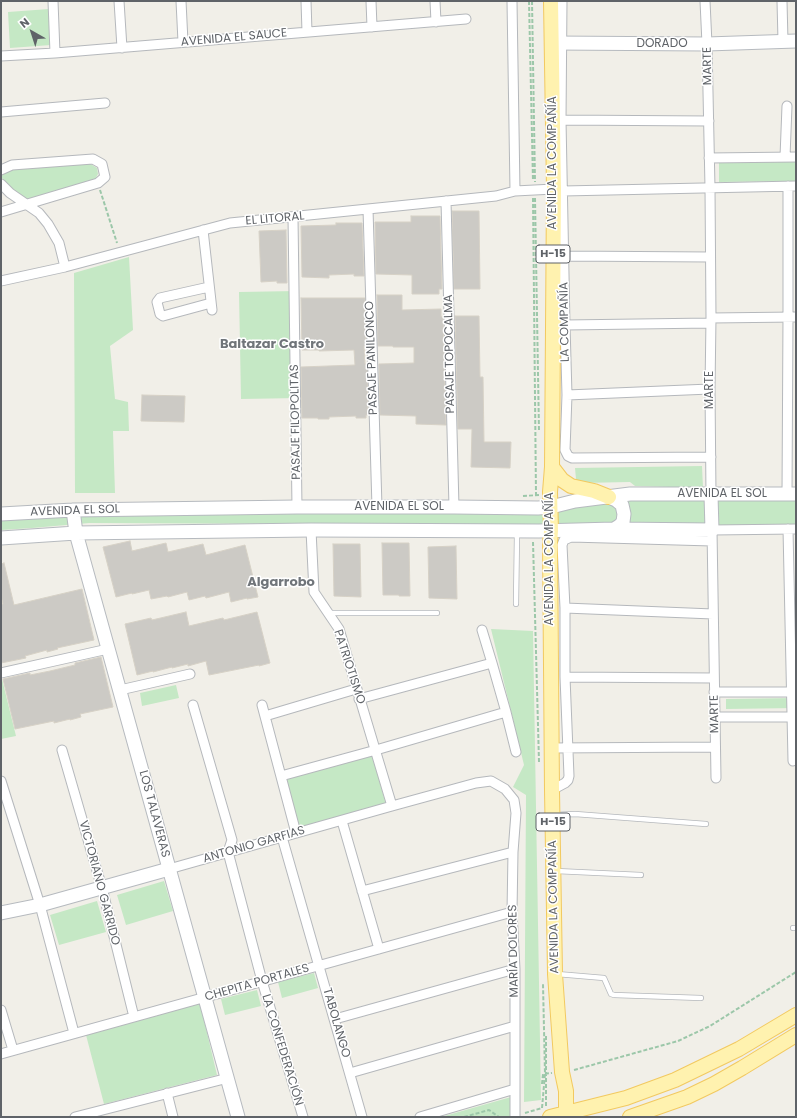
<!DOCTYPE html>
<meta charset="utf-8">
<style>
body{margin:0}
#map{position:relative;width:797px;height:1118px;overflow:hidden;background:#f1efe8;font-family:Poppins,sans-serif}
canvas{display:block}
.frame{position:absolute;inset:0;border:2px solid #5f6368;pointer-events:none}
.north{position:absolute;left:12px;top:12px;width:40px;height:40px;-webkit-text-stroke:3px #fff;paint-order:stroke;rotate:321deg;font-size:11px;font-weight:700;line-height:16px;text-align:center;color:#5f6368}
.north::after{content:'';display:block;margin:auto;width:14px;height:18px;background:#5f6368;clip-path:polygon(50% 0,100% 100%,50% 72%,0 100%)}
</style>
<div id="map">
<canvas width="797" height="1118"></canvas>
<div class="frame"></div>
<div class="north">N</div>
</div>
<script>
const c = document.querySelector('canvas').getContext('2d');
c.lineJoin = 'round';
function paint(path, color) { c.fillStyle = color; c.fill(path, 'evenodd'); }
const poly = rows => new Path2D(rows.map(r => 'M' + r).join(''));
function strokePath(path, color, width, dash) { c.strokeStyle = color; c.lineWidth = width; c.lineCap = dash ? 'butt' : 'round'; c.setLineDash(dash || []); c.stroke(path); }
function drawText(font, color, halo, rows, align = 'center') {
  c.font = font + ' Poppins,sans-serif'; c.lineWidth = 3; c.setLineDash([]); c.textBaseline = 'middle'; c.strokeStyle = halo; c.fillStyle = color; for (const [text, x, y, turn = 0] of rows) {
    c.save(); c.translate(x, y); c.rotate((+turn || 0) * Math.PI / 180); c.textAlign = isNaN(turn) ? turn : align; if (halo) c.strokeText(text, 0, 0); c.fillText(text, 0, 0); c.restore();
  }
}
paint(poly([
 [49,9,51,45,10,48,8,12],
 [796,160,796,181,719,182,719,162],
 [89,163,97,168,98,174,94,181,26,200,4,182,1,176,15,168],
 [129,257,133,330,110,346,115,399,128,402,129,431,113,431,115,493,75,493,74,273],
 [297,291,299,398,241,399,239,292],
 [702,466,703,488,635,486,630,482,580,483,576,479,575,468],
 [713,496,714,501,796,501,796,525,613,528,544,525,89,523,32,528,1,530,1,518,83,514,542,514,609,498],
 [491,629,533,631,541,1100,524,1102,526,795,513,787,524,765],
 [1,679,2,679,16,736,1,739],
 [176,685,179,698,142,706,140,693],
 [796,698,796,708,726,709,726,699],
 [371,751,387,808,296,833,281,776],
 [164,881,173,911,126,925,117,895],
 [97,901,106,932,59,945,50,915],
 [314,973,318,988,282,998,278,982],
 [257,990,261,1006,225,1015,221,999],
 [200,1003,217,1075,104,1104,86,1035],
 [511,1097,510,1117,441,1117]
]), '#c5e8c5');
const building = poly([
 [452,211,479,211,480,289,454,289,452,211],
 [411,216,440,216,442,289,439,289,439,294,412,294,412,275,376,274,375,222,411,222,411,216],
 [336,223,362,223,364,276,354,276,354,274,329,275,329,278,302,277,301,226,336,225,336,223],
 [286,230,287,283,277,283,277,281,261,282,259,231,286,230],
 [377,295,402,295,402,310,441,309,441,317,443,316,446,425,416,424,416,416,380,415,379,364,414,363,414,347,393,347,393,346,378,346,377,295],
 [301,298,365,298,366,346,364,346,365,364,367,364,368,415,366,415,366,418,356,418,356,416,329,417,329,419,318,419,318,418,302,418,301,367,355,365,354,350,319,351,319,350,302,350,301,298],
 [455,316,479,316,480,377,483,377,484,442,511,442,510,468,471,467,472,429,458,429,455,316],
 [142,395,185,396,184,422,141,421,142,395],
 [130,541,132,551,166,543,168,552,203,544,206,555,245,545,258,597,247,599,247,598,231,602,229,592,206,598,205,596,189,600,187,592,168,597,167,596,151,599,149,590,132,594,132,593,116,597,103,547,130,541],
 [382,543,409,543,410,596,399,596,399,595,383,595,382,543],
 [333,544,360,544,361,597,334,596,333,544],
 [456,546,457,599,429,598,428,547,456,546],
 [4,563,14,605,82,589,94,640,57,648,58,649,47,652,47,650,25,656,26,658,1,663,1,604,3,604,1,596,1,564,4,563],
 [186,612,189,626,223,618,224,620,257,612,270,663,259,666,259,665,209,675,206,661,188,666,188,664,172,668,172,667,153,672,153,671,137,675,125,624,151,618,152,620,186,612],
 [101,657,113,707,80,714,81,717,70,720,70,719,54,723,54,721,15,729,3,679,30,673,30,675,50,671,75,665,75,663,101,657]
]);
paint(building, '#cccac5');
strokePath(building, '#d6d1c6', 1);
const lane = poly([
 [516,604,517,533],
 [328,613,437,613],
 [554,815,575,814,706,824],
 [556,871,641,875],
 [793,928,796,928],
 [557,974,604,978,611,994,614,995,701,998]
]);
const street = poly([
 [53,1,55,53],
 [119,1,122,48],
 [181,1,183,42],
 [306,1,307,32],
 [371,1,372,27],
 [435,1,436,22],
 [512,1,515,191],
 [562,1,561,120,565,325,567,395,565,450,568,456,572,458,711,457],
 [705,1,707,44,710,188,711,318,710,389,711,495],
 [782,1,783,41],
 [1,56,55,53,466,19],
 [1,112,105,103],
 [561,120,709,121],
 [785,157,787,106],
 [709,158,796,157],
 [1,170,12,165,93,159,102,164,105,177,98,183,1,212],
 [1,184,10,193,39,213,48,224,59,243,65,267],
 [563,191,796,186],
 [446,201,454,507],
 [368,209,377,507],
 [293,217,297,507],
 [203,230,212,310],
 [564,256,710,257],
 [1,281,65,267,230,223,496,196,515,191,554,189],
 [209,287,160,298,157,302,160,314,163,316,211,303],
 [711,318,796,317],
 [565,325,710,323],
 [567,395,710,389],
 [787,494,788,317,788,186],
 [788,529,793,761],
 [311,530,314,592,339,629,392,806],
 [565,608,713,614],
 [492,663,506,712],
 [1,673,108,649],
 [565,677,714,678],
 [120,690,190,674],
 [714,692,796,692],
 [359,699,492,663,482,630],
 [193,705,232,840,228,852,262,981,303,1117],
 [262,705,296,833],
 [265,716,356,689],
 [715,717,796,717],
 [551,748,715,747],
 [62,750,102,888,134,1017],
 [281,776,376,750,506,712,516,752],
 [716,778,712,530,796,529],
 [1,781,40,905,74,1033],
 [552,790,565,783,568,780,569,776,565,677,565,608,562,545,564,540,571,537,712,541],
 [342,821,379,949],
 [282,837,362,1117],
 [169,869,392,806,476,783,491,781,505,789,514,800,516,813,513,852,512,912,515,969,515,1117],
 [362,891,513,852],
 [1,1010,13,1050],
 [335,1019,515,969],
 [1,1054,512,912],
 [350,1073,515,1026],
 [167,1093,173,1117],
 [75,1117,228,1078],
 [420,1117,515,1089]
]);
const secondary = poly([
 [552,43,707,44,796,41],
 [609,497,616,500,622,505,624,514,623,522,619,526,614,529],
 [73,510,76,533,238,1117],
 [1,514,73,510,297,507,454,507,538,508,551,507,575,501,630,494,796,494],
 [1,538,76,533,311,530,539,531,614,529,712,530,711,495],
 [1,913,40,905,169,869]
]);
const primary = poly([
 [551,1,554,189,552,467,550,492,551,531,550,543,552,790,555,974,562,1072,566,1091,566,1117],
 [552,467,562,480,571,486,594,491,609,497],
 [550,1117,626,1098,675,1080,739,1049,796,1015],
 [630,1117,687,1097,714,1084,742,1068,796,1035]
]);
strokePath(lane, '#b5b8bc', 6);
strokePath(street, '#b5b8bc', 11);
strokePath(secondary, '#b6babf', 15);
strokePath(primary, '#f2c960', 16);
strokePath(poly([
 [529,1,533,181],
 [532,1,535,182],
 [100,190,117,243],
 [533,198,536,495],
 [535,198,539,432],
 [523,496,539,495],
 [533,542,539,762],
 [574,1070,678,1041,710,1026,796,972],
 [542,1084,543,1074,552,1073],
 [546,1106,546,1034],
 [542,1108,545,1074,543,984],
 [525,1113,542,1108],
 [464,1117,489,1110,499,1117]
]), '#9cc7a9', 2, [4, 2]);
strokePath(lane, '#fff', 4.5);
strokePath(street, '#fff', 9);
strokePath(secondary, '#fff', 13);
strokePath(primary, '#fff2af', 14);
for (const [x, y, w] of [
 [553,254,34],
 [553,822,34]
]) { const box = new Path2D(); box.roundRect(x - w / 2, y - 9, w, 18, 3); c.fillStyle = '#fff'; c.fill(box); strokePath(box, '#5f6368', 1); }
drawText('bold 11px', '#5f6368', null, [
 ["H-15",553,254],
 ["H-15",553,822]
]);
drawText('12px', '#5f6368', '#fff', [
 ["AVENIDA EL SAUCE",234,38,-5],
 ["DORADO",662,44],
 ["MARTE",708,66,-91],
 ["AVENIDA LA COMPAÑÍA",553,163,-90],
 ["EL LITORAL",275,219,-5],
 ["LA COMPAÑÍA",565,322,-91],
 ["PASAJE TOPOCALMA",450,354,-91],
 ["PASAJE PANILONCO",372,358,-92],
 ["MARTE",710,390,-90],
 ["PASAJE FILOPOLITAS",296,422,-91],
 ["AVENIDA EL SOL",722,494],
 ["AVENIDA EL SOL",399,507],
 ["AVENIDA EL SOL",75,511,-2],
 ["AVENIDA LA COMPAÑÍA",550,559,-90],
 ["PATRIOTISMO",349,667,72],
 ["MARTE",715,714,-91],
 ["LOS TALAVERAS",154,814,75],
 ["ANTONIO GARFIAS",254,845,-16],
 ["VICTORIANO GARRIDO",99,883,75],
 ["AVENIDA LA COMPAÑÍA",554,907,-91],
 ["MARÍA DOLORES",514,951,-91],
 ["CHEPITA PORTALES",257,983,-16],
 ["TABOLANGO",336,1023,74],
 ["LA CONFEDERACIÓN",282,1050,73]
]);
drawText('bold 13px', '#70757a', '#fff', [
 ["Baltazar Castro",272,345],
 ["Algarrobo",281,583]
]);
</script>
